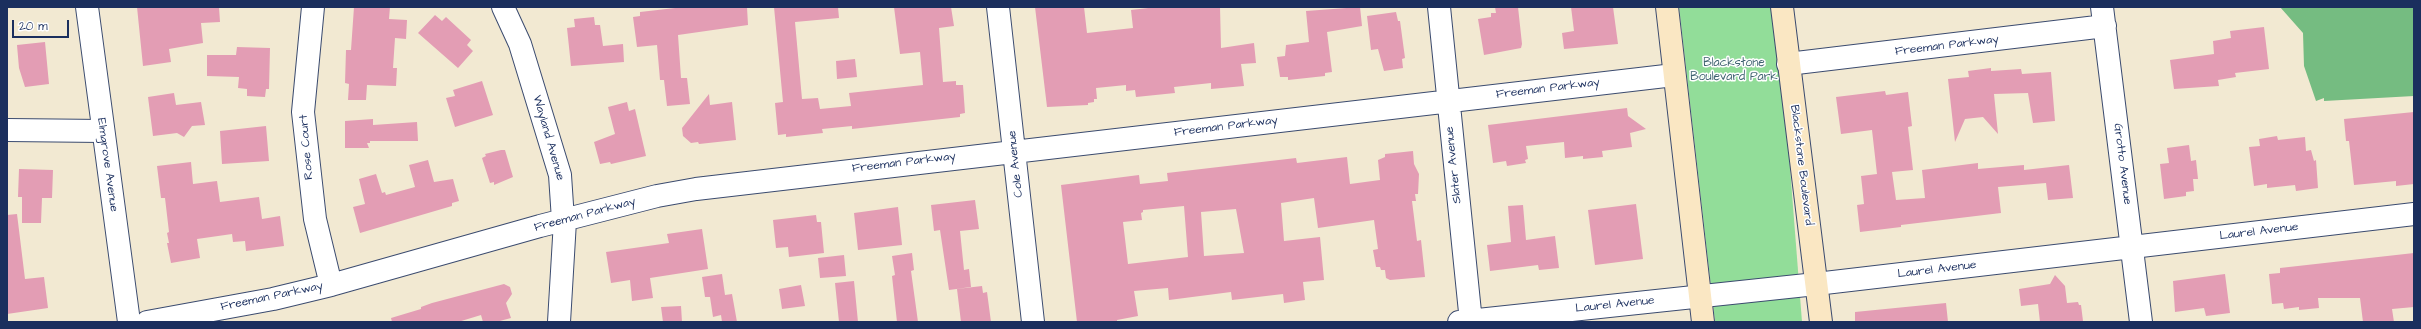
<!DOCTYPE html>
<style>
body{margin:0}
#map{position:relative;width:2421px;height:329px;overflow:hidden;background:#f2e9d2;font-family:"Architects Daughter",sans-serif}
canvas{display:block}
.frame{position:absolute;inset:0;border:8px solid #1b2f5e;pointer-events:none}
.scale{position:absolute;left:12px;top:20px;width:57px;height:18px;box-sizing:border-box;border:2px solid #1b2f5e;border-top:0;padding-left:5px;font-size:12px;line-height:14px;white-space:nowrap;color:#1b2f5e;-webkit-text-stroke:3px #fff;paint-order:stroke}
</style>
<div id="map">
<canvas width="2421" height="329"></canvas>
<div class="frame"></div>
<div class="scale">20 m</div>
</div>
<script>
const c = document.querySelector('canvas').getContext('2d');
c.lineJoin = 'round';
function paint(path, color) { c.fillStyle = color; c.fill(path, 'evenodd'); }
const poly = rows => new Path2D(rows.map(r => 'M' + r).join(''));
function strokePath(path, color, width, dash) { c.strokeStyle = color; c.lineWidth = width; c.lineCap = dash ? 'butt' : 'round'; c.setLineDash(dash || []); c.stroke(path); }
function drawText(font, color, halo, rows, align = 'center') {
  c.font = font + ' "Architects Daughter",sans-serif'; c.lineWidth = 3; c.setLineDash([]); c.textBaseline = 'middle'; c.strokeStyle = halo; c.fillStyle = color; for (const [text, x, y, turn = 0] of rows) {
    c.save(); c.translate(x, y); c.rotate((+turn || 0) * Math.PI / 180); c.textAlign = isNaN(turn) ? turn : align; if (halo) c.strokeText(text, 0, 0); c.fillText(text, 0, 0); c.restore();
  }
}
paint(poly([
 [1679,7,1773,7,1782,65,1802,322,1715,322]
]), '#92dd99');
paint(poly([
 [2280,7,2414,7,2414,96,2324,101,2324,98,2316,101,2304,66,2303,33]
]), '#75bc81');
paint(poly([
 [137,7,219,7,220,22,201,23,203,43,169,49,171,62,143,66],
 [354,7,390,7,389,19,407,20,406,39,395,38,393,68,397,68,396,86,367,85,366,100,348,100,349,84,345,83,346,50,351,50],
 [684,7,747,7,748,25,678,35,681,78,687,78,690,104,667,106,664,80,660,80,657,45,637,47,633,17,640,16,640,12],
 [774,7,838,7,839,18,795,22,802,99,818,98,820,109,851,106,849,93,923,85,920,52,900,54,894,7,951,7,954,26,939,28,943,82,956,81,956,85,963,85,965,113,960,114,960,117,852,129,852,126,822,129,823,133,786,137,786,134,778,135,775,103,783,102],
 [1035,7,1084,7,1087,33,1133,28,1131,10,1157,7,1220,7,1221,48,1254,43,1256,63,1241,64,1244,86,1211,89,1211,83,1174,87,1175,93,1136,97,1135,90,1126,91,1126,85,1096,88,1097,99,1094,99,1094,102,1088,103,1088,105,1047,107],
 [1360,7,1362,26,1327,32,1332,72,1325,73,1325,76,1288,80,1288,77,1280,77,1277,57,1285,56,1286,45,1309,42,1306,11],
 [1495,7,1518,7,1522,44,1521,48,1484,55,1478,19,1491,17,1491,13,1496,13],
 [1571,7,1613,7,1618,44,1564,49,1562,33,1574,31],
 [1396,12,1398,21,1400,21,1405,58,1402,59,1403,68,1384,71,1378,49,1371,50,1367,16],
 [435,15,442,21,446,17,471,40,467,45,473,51,458,68,418,33],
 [594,17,595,25,600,25,603,46,623,44,624,62,571,66,567,28,575,27,574,19],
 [2264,27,2269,69,2235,73,2236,77,2218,80,2219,86,2174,89,2170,60,2214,54,2213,41,2231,38,2230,31],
 [45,42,49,84,25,87,19,68,17,45],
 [237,47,270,48,269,89,266,89,265,97,247,96,247,89,238,88,239,77,207,76,207,55,236,55],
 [855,59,857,77,837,79,836,61],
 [1991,68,1991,71,2021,69,2022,74,2051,72,2055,121,2033,123,2028,93,1994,94,1998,134,1983,117,1965,119,1955,142,1948,79,1969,77,1968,71],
 [482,81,493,115,455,127,446,98,455,96,453,90],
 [1885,91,1886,95,1908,92,1912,126,1908,127,1913,170,1892,172,1896,200,1925,198,1922,170,1978,163,1978,169,2024,165,2024,170,2069,165,2073,198,2048,200,2046,183,1998,187,2001,213,1901,225,1901,227,1860,232,1857,205,1864,204,1861,176,1877,174,1872,130,1841,134,1836,97],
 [174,93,176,105,201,102,205,125,192,126,184,137,177,133,153,136,148,97],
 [709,94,710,105,732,102,736,140,699,144,698,142,691,143,683,136,682,128],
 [627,102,629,111,635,109,646,156,611,164,610,162,600,164,594,142,615,134,608,107],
 [1627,108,1628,116,1646,129,1630,133,1632,147,1602,151,1603,157,1583,159,1583,156,1565,158,1564,142,1526,146,1528,159,1525,160,1526,163,1507,166,1506,161,1493,163,1488,125],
 [2414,112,2414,184,2396,186,2396,181,2354,185,2349,141,2346,141,2344,119],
 [373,119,373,125,417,122,418,141,370,141,370,143,367,143,369,148,345,148,345,121],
 [266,126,269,161,222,164,220,131],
 [2277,136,2278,140,2305,137,2306,151,2311,150,2314,161,2316,160,2318,188,2296,191,2295,185,2267,188,2267,184,2254,186,2249,147,2260,146,2259,139],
 [2189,145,2191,161,2196,160,2198,179,2193,179,2194,191,2186,192,2186,196,2164,199,2160,164,2169,163,2167,148],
 [501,150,505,150,513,177,494,185,494,182,490,183,482,158,486,156,485,154],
 [1413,151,1414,164,1419,174,1418,194,1415,194,1416,201,1412,201,1417,241,1421,240,1425,277,1390,280,1386,278,1385,270,1381,270,1380,267,1376,267,1373,250,1378,249,1374,220,1318,228,1314,198,1281,203,1284,241,1320,237,1324,280,1303,282,1305,300,1284,303,1283,294,1232,300,1231,292,1169,300,1168,288,1134,291,1138,316,1117,320,1117,322,1077,322,1061,185,1139,175,1140,184,1168,181,1167,173,1296,158,1297,163,1347,157,1350,184,1380,180,1378,160,1385,157,1385,154],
 [1184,206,1188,257,1128,264,1123,222,1142,220,1141,213,1143,212,1143,210],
 [1236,209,1244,253,1204,256,1201,212],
 [428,160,434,182,453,179,459,201,452,203,452,206,360,233,353,207,365,204,359,179,376,174,382,193,385,192,386,195,415,187,409,165],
 [191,162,193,184,217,181,220,202,259,197,262,219,280,216,284,246,246,251,245,241,233,242,232,234,197,239,200,258,171,263,167,243,169,243,167,233,169,232,165,198,161,198,157,166],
 [19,169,53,170,52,198,42,198,41,223,22,223,22,197,18,197],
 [975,200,979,229,960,231,964,270,969,269,971,287,949,290,940,230,934,231,931,205],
 [1636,204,1643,259,1595,265,1588,210],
 [1523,205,1526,240,1555,236,1559,268,1539,270,1538,265,1490,271,1487,245,1511,242,1508,206],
 [898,207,902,245,858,250,854,213],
 [17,214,25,279,44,277,48,308,7,314,7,215],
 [816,215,817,222,821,222,824,253,789,257,788,247,776,248,773,220],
 [702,229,708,269,650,278,653,298,632,301,630,280,611,283,606,252,669,243,667,234],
 [912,253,914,270,911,271,918,322,897,322,892,276,895,275,892,256],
 [2414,253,2414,307,2392,309,2394,322,2363,322,2360,298,2318,298,2319,308,2299,310,2299,307,2284,309,2283,303,2272,304,2269,274,2280,273,2280,268],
 [844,255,846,276,820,278,818,258],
 [722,274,725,295,732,294,737,322,722,322,721,315,713,317,710,297,705,297,702,277],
 [2225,274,2230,313,2206,316,2204,308,2175,312,2173,281],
 [2055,275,2065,286,2067,303,2078,302,2079,305,2081,305,2083,321,2040,322,2038,304,2021,306,2019,289,2050,284],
 [854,281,858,322,839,322,835,283],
 [504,284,510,287,512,294,506,303,511,318,496,322,483,322,481,315,458,322,392,322,391,318,421,309,421,307,432,303],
 [801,285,805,306,782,309,779,289],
 [982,286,983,293,987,292,991,322,961,322,957,289],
 [1946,303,1948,322,1855,322,1855,312],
 [681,306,682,322,663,322,661,307]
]), '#e39db4');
const minor = poly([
 [313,7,303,112,315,219,331,285],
 [503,7,520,44,560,175,563,220,565,221,559,322],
 [998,7,1033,322],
 [1439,7,1471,322],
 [2102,7,2141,322],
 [1788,64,2105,26],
 [7,130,103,131],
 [147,322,273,299,331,285,540,226,657,196,696,189,1674,75],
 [1459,322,1816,284,2414,214]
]);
const tertiary = poly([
 [87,7,129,322]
]);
const secondary = poly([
 [1667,7,1703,322],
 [1782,7,1821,322]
]);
strokePath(minor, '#3b4b6f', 24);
strokePath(tertiary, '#3b4b6f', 24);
strokePath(secondary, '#3b4b6f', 24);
strokePath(minor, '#fff', 22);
strokePath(tertiary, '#fff', 22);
strokePath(secondary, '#fae7c3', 22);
drawText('12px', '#1b2f5e', '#fff', [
 ["Freeman Parkway",1947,46,-7],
 ["Freeman Parkway",1548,89,-7],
 ["Freeman Parkway",1226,127,-7],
 ["Wayland Avenue",548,138,74],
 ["Rose Court",307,147,-95],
 ["Freeman Parkway",904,163,-7],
 ["Cole Avenue",1016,164,-96],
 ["Grotto Avenue",2122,164,83],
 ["Elmgrove Avenue",107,165,82],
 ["Slater Avenue",1454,165,-96],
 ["Blackstone Boulevard",1801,165,83],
 ["Freeman Parkway",585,215,-15],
 ["Laurel Avenue",2259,232,-7],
 ["Laurel Avenue",1937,270,-7],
 ["Freeman Parkway",272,297,-12],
 ["Laurel Avenue",1615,305,-6]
]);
drawText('12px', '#3f6370', '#fff', [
 ["Blackstone",1734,63],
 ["Boulevard Park",1734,77]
]);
</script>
